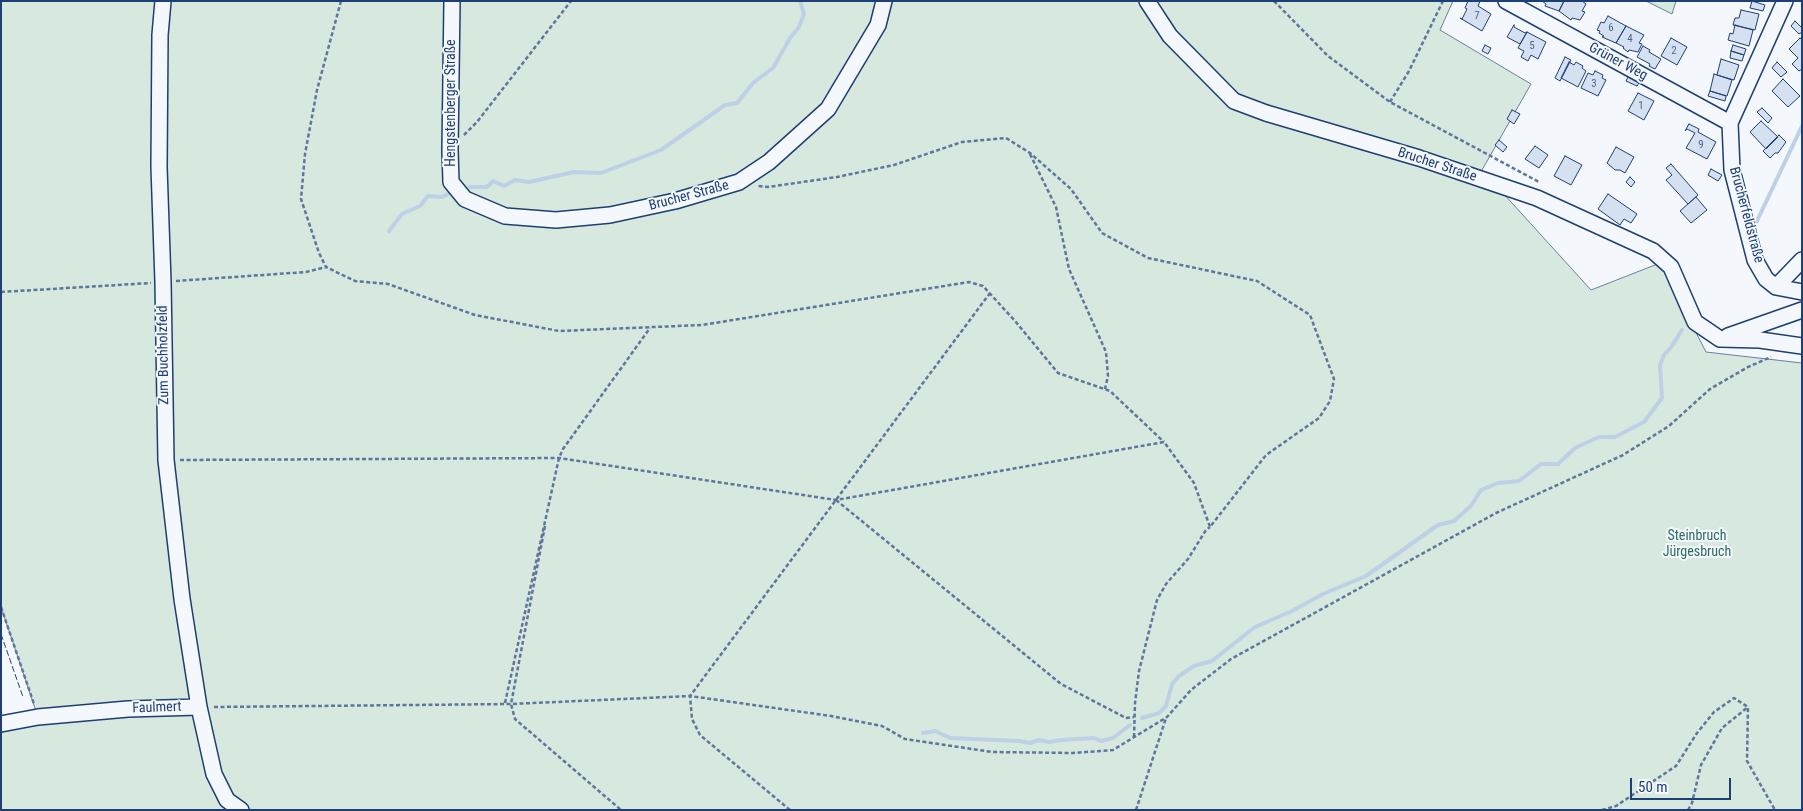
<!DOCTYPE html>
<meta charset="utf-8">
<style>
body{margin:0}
#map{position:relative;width:1803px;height:811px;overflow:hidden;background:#f4f7fb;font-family:"Roboto Condensed",sans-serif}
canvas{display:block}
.frame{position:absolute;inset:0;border:2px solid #1d3f73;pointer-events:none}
.scale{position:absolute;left:1630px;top:778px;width:101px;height:22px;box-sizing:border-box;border:2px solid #1d3f73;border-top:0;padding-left:6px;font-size:15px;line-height:18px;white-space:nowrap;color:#1d3f73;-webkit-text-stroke:4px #f4f7fb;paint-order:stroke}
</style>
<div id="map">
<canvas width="1803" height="811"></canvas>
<div class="frame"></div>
<div class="scale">50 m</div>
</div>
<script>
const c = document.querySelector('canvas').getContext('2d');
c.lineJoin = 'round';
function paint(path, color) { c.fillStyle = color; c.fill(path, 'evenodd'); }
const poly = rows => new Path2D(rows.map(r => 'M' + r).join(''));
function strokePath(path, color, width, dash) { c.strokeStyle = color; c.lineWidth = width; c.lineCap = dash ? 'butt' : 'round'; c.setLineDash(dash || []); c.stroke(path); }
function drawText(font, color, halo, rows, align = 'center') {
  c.font = font + ' "Roboto Condensed",sans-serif'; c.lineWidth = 4; c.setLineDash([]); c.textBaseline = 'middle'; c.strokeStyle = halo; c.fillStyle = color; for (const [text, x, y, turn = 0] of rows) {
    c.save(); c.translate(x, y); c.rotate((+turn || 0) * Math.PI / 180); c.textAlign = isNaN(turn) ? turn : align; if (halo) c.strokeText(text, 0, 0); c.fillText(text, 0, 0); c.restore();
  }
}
const green = poly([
 [1,1,1453,1,1440,30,1531,84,1482,170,1591,290,1660,263,1706,352,1802,363,1802,810,1,810,1,724,38,717,1,607,1,1],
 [1646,1,1676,1,1672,14,1646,1]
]);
paint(green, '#d7e8df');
strokePath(green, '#687fa3', 1);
strokePath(poly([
 [470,187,487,187,493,181,504,186,515,180,529,182,574,172,601,173,661,150,725,105,737,103,753,83,773,68,790,38,799,27,804,14,800,1],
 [1756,223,1802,126],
 [389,231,402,214,420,206,428,196,442,197,448,194],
 [1142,718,1159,713,1166,706,1172,684,1179,676,1194,666,1212,661,1255,627,1292,611,1323,594,1366,576,1438,525,1454,521,1471,506,1481,490,1498,483,1519,481,1541,464,1558,464,1575,448,1599,437,1615,437,1644,422,1662,398,1660,365,1664,355,1672,346,1682,330],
 [923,733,935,731,950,738,1019,741,1030,743,1039,740,1049,742,1061,740,1094,738,1101,741,1113,738,1130,725]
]), '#bed0e5', 4);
const building = poly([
 [1480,1,1478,6,1491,14,1482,31,1460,18,1462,19,1467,9,1465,8,1468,1,1480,1],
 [1542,1,1564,1,1559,11,1545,6,1546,4,1542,1],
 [1564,1,1582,1,1586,4,1582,11,1585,12,1580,20,1572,18,1571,20,1559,11,1564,1],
 [1752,1,1765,5,1763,11,1750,8,1752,1],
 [1741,10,1759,14,1755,30,1733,25,1735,18,1739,18,1741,10],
 [1608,16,1626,26,1616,43,1602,37,1604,36,1599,33,1600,31,1597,30,1601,22,1604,23,1608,16],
 [1795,21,1802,28,1802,32,1799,34,1791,26,1795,21],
 [1514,25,1514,27,1525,33,1527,32,1520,44,1507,37,1514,25],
 [1735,25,1753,30,1749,46,1728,40,1730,33,1733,34,1735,25],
 [1626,26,1644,35,1639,43,1642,44,1638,52,1629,50,1628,52,1623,48,1624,47,1616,43,1626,26],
 [1527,32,1546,42,1538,59,1531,55,1528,61,1521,57,1524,51,1518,48,1527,32],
 [1671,38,1687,47,1677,65,1661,56,1671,38],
 [1800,38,1802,40,1802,69,1799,71,1792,64,1798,58,1789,49,1800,38],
 [1485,45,1491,48,1488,54,1482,51,1485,45],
 [1733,45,1746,49,1744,55,1731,51,1733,45],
 [1643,46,1650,50,1649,52,1661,59,1655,69,1649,66,1650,64,1637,57,1643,46],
 [1731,51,1744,55,1742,61,1730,58,1731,51],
 [1565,57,1571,60,1560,81,1555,78,1565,57],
 [1721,59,1739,65,1734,80,1717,75,1721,59],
 [1569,62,1574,65,1576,62,1583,66,1582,68,1586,71,1578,87,1561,78,1569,62],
 [1777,62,1787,72,1781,77,1772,68,1777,62],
 [1595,71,1603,75,1602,78,1606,80,1598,96,1581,88,1588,73,1593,75,1595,71],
 [1714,74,1732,80,1727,96,1710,91,1714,74],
 [1629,75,1640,81,1637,86,1626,81,1629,75],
 [1783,79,1800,96,1788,107,1772,91,1783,79],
 [1710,91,1726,96,1725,101,1708,96,1710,91],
 [1638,93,1654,101,1644,120,1628,111,1638,93],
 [1762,108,1772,118,1768,123,1757,112,1762,108],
 [1512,110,1520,114,1514,124,1507,119,1512,110],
 [1761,121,1778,137,1766,149,1750,132,1761,121],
 [1689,124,1699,129,1698,132,1716,142,1707,159,1686,148,1695,133,1687,129,1685,131,1689,124],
 [1779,135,1786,142,1778,153,1775,153,1770,158,1763,151,1779,135],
 [1499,140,1507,147,1503,152,1495,145,1499,140],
 [1535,146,1548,155,1539,168,1525,159,1535,146],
 [1616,147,1634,157,1625,173,1620,170,1615,170,1607,163,1616,147],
 [1565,156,1582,165,1571,185,1554,176,1565,156],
 [1671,164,1698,195,1688,204,1666,180,1672,175,1666,168,1671,164],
 [1711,169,1722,175,1718,181,1708,175,1711,169],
 [1630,177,1635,182,1631,187,1626,182,1630,177],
 [1608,194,1637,214,1631,223,1624,219,1620,225,1598,209,1608,194],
 [1696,197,1707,210,1691,223,1680,211,1696,197]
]);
paint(building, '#d5e0f0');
strokePath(building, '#1d3f73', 1);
const minor = poly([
 [163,1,160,35,159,167,163,282,166,460,182,599,199,707,214,774,227,800,241,810],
 [452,1,450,150,451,182,465,199,505,216,556,220,610,215,675,201,739,182,769,162,828,109,878,25,884,1],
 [1147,1,1170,36,1234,101,1266,113,1419,158,1537,198,1653,251,1671,267,1695,322,1720,339,1760,340,1802,346],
 [1506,1,1730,123],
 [1785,1,1730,123,1732,170,1755,260,1766,279,1776,287,1802,292],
 [1776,287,1802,260],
 [1728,336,1802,310],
 [1,724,38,717,128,709,199,707]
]);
strokePath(minor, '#1d3f73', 18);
strokePath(poly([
 [341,1,317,90,305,154,301,199,319,253,326,267,355,281,388,284,475,315,559,331,702,325,969,282,983,286,1015,321,1058,373,1110,391,1164,442],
 [1274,1,1328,56,1390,102,1539,182],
 [1390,102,1409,71,1443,1],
 [464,135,477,122,571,1],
 [1030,154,1056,207,1069,269,1106,352,1108,376,1105,389],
 [176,281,306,272,326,267],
 [1,292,151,283],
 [180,460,559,458,836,500,1164,442,1194,483,1210,527,1266,455,1319,418,1330,401,1334,379,1310,315,1257,281,1148,258,1102,233,1071,189,1030,153,1006,138,962,142,894,165,837,177,768,187,758,186],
 [836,500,1061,684,1126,718,1134,717],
 [545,526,511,704,515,719,621,810],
 [1,607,34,704],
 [505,703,559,458,563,449,650,328],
 [214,707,511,704,690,696,990,293],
 [1134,737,1135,703,1139,671,1157,600,1166,584,1188,559,1206,530,1210,527],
 [790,810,700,735,692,719,690,696,831,716,882,726,905,739,992,752,1073,753,1113,750,1167,717,1191,690,1231,659,1496,513,1623,455,1669,426,1710,389,1748,367,1771,357],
 [1136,810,1166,718],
 [1602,810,1616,806,1676,766,1697,733,1714,712,1734,698,1748,707,1747,761,1775,810],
 [1688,810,1692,803,1701,765,1722,728,1748,707]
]), '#5e769c', 2.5, [4, 2.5]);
strokePath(minor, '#f4f7fb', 15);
strokePath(poly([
 [1,634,23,697]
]), '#1d3f73', 1, [6, 2.5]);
drawText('11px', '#4b6792', null, [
 ["7",1477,16],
 ["6",1611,28],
 ["4",1630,39],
 ["5",1532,46],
 ["2",1674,51],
 ["3",1594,84],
 ["1",1641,106],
 ["9",1701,145]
]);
drawText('14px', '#1d3f73', '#f4f7fb', [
 ["Grüner Weg",1618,62,28],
 ["Hengstenberger Straße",451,103,-90],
 ["Brucher Straße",1437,165,18],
 ["Brucher Straße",689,196,-15],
 ["Brucherfeldstraße",1746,215,75],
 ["Zum Buchholzfeld",164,355,-91],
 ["Faulmert",157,708,-2]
]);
drawText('14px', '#2c6c60', '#f4f7fb', [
 ["Steinbruch",1697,536],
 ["Jürgesbruch",1697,552]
]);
</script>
